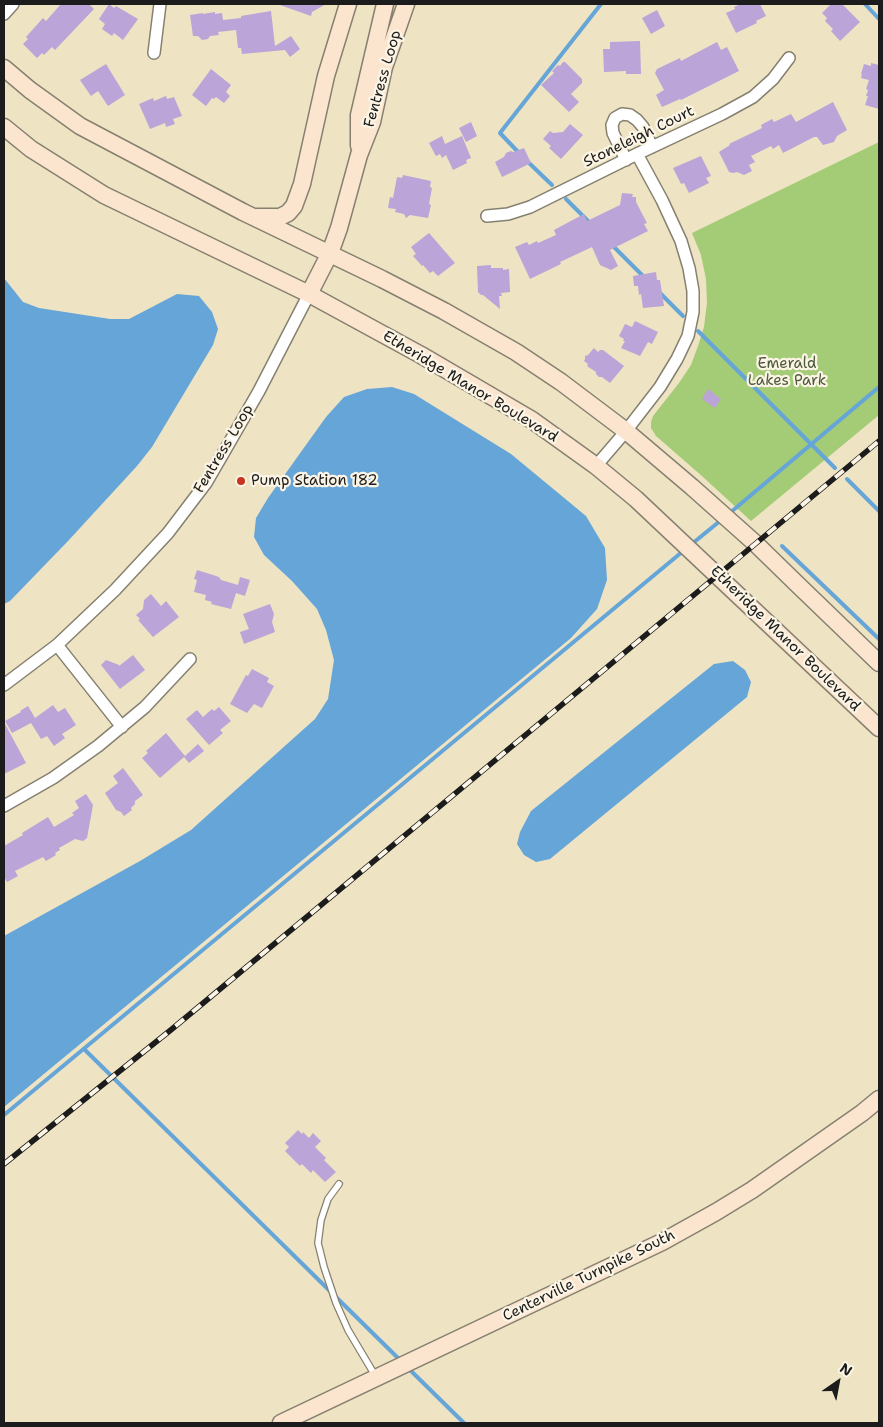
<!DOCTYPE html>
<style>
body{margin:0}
#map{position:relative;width:883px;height:1427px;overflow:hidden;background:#eee3c3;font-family:"Shantell Sans",sans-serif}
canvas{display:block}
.frame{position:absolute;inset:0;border:5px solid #1c1c1c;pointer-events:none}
.north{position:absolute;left:813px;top:1357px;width:50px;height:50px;-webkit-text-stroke:4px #fcf5e5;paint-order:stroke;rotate:33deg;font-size:14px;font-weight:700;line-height:20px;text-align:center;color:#1c1c1c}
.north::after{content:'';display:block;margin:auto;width:18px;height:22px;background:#1c1c1c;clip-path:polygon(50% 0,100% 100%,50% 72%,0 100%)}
</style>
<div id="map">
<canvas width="883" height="1427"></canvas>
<div class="frame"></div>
<div class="north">N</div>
</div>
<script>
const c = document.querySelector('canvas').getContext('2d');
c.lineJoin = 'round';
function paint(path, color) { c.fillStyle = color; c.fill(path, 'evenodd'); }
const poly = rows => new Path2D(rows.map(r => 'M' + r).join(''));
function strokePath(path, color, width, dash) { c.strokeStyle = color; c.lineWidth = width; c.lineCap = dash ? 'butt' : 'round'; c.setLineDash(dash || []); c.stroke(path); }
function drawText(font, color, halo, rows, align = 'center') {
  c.font = font + ' "Shantell Sans",sans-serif'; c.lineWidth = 4.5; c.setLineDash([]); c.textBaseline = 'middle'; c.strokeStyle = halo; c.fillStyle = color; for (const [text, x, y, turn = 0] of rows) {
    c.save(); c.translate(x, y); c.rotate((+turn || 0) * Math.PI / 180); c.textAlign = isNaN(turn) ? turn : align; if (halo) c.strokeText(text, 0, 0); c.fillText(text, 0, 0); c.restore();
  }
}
paint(poly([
 [879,142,879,415,751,521,703,477,656,436,651,428,651,422,653,416,679,383,691,365,698,346,704,327,707,303,706,279,701,255,692,233]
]), '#a4cb76');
paint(poly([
 [4,278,23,302,39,308,110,319,129,319,177,294,199,296,212,312,218,329,213,345,152,447,137,466,68,541,10,601,4,604],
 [392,387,414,394,511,454,586,516,605,548,607,580,597,609,571,638,4,1107,4,936,140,861,191,830,315,719,328,699,334,660,326,630,317,609,292,581,264,555,254,537,256,518,268,498,326,417,344,397,367,389],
 [733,661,745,670,751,682,747,697,550,859,536,862,524,855,517,844,520,832,531,811,714,664]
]), '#65a5d8');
strokePath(poly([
 [865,4,879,19],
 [520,154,500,133,601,4],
 [527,161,552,185],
 [566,199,591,224],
 [612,245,644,277],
 [660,293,683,316],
 [698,331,835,468],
 [847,479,879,511],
 [731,512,879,387],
 [693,543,720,521],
 [782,546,879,639],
 [84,1049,401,1361],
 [4,1115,682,552],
 [408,1368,464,1423]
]), '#65a5d8', 4);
paint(poly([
 [61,4,89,4,94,9,55,50,52,47,44,55,42,53,37,58,23,44,28,39,26,37,43,18,46,21],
 [109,4,114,8,116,6,138,19,123,40,114,33,112,36,102,29,105,24,99,19],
 [280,4,326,4,312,12,311,16,280,5],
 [741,4,760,4,766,16,756,21,757,23,736,33,726,13,735,9,734,7],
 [831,4,842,4,860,22,840,41,831,31,833,29,825,21,827,18,822,13],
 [657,10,665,26,651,34,642,18],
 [271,11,275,46,291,36,300,49,290,57,285,50,242,54,241,48,238,48,236,30,218,32,219,35,210,36,208,39,202,40,198,36,193,36,190,15,203,13,203,14,215,12,215,14,222,13,223,20,241,18,241,16],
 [640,41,641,74,626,74,626,71,604,72,603,49,610,49,610,42],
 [717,42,721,50,727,47,739,71,681,100,680,99,662,107,656,95,664,90,655,73,657,69,680,58,681,61],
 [563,62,565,62,582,79,582,83,571,94,579,102,569,112,541,85,554,73,552,71,558,65,560,66],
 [871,63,879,65,879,109,865,105,868,96,866,96,868,90,866,89,869,80,861,78,862,74,861,74,864,64,871,66],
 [106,64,125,95,108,106,98,91,91,96,80,80],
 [211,69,231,85,226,92,230,96,224,103,216,97,214,99,212,98,206,106,192,95],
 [166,96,167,99,174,97,182,116,173,119,175,124,166,127,165,123,150,129,139,104,153,98,154,101],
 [833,102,847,130,837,136,834,142,823,145,817,137,814,137,783,153,779,145,773,149,771,146,751,156,755,162,749,165,752,171,744,175,737,172,733,173,729,172,719,152,730,145,729,144,762,128,761,125,772,119,774,122,791,114,796,122],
 [471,122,477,136,466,142,459,128],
 [570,124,583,135,561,159,549,148,551,146,543,139,550,131,553,133,563,132],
 [442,136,445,144,462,136,471,158,466,160,467,163,453,170,446,155,442,158,440,154,436,156,429,143],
 [524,148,531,163,502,177,495,162,504,157,506,153,511,151,513,152],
 [701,156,711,176,706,178,709,183,689,193,684,183,681,184,673,168],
 [403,175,431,181,430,187,432,188,429,204,431,205,428,218,410,215,406,218,404,214,395,212,396,209,388,208,390,197,393,198,397,177,402,178],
 [622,193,633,194,632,197,636,197,636,202,647,223,644,224,648,231,610,250,618,266,611,270,600,265,592,247,560,262,561,264,530,279,515,247,527,242,529,245,537,241,538,243,556,235,554,230,584,214,587,221,620,205],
 [429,233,455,263,438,276,433,271,430,273,423,265,422,266,413,256,416,254,411,247],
 [491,265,491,268,503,268,503,270,509,269,510,292,501,293,502,296,499,296,500,309,483,295,481,295,478,292,477,266],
 [656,272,657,280,660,280,664,306,643,308,641,294,639,295,638,286,634,286,633,276],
 [635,321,658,332,652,344,648,342,640,356,621,348,625,341,623,341,624,339,619,336,625,324,632,327],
 [594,348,598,352,600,350,603,350,624,366,610,383,602,377,599,377,596,374,596,372,587,366,588,364,584,361,585,359,585,356,588,355],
 [708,389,721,399,715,408,702,399],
 [197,570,213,575,219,577,221,580,238,585,240,577,250,580,245,596,236,593,231,609,211,604,212,602,205,600,206,595,194,592,197,580,194,579],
 [151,594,161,606,166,601,179,617,153,637,138,620,140,619,136,615,143,609,144,600],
 [270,604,274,614,272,622,275,632,244,644,240,632,249,629,243,614],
 [133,655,145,670,120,689,101,665,106,660,119,665,119,666],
 [252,669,269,678,267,682,274,686,262,708,254,704,247,713,230,704,246,675,248,676],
 [53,705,58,712,65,708,76,725,62,734,65,738,54,746,47,736,41,739,31,723,12,733,5,721,21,712,20,711,28,706,35,718],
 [219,707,231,721,220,730,223,733,209,745,186,719,197,710,203,717,212,709,214,711],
 [4,722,26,763,4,774],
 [166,733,185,756,198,744,204,751,189,763,184,757,160,778,142,758,148,753,146,751],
 [123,768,143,795,135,801,135,804,131,808,132,810,124,816,121,812,116,810,105,793,118,783,113,776],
 [86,794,93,805,87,838,83,841,75,839,59,848,60,850,55,853,56,855,46,861,43,857,15,871,18,876,7,882,4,877,4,846,23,835,22,833,48,817,54,827,74,815,72,813,79,808,75,801],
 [298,1130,302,1134,303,1132,309,1138,313,1133,321,1141,315,1147,326,1158,324,1160,336,1172,325,1182,313,1170,311,1173,302,1164,300,1166,285,1151,289,1147,285,1143]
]), '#bba4d7');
const lane = poly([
 [339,1184,328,1199,321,1220,318,1243,324,1267,336,1303,348,1330,376,1377]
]);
const street = poly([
 [4,14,13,4],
 [154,53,160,4],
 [626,160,613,133,612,125,615,118,622,114,630,115,637,120,643,127,652,147],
 [487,216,508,214,530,207,637,154,722,114,753,97,773,79,789,58],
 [596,466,626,431,660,387,677,359,688,336,693,312,693,291,689,268,681,241,662,200,637,154],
 [57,645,122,727],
 [4,685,57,645,115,590,168,533,206,483,224,452,259,391,309,294],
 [4,806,53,778,98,746,145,707,190,659]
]);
const secondary = poly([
 [4,68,30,90,80,126,243,212,382,279,444,311,516,352,561,382,626,431,692,487,756,544,796,583,879,663],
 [4,127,31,149,104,195,309,294,421,355,532,420,596,466,636,499,879,728],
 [359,146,359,115,385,4],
 [257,217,280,217,288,213,294,206,302,184,326,76,348,4],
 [309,294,330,253,339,228,359,155,372,122,384,67,406,4],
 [281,1423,662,1242,716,1212,752,1190,862,1113,879,1099]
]);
strokePath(lane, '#858070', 8);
strokePath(street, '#858070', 14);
strokePath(secondary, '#858070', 19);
strokePath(lane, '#fff', 5.5);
strokePath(street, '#fff', 11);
strokePath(secondary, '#fce5cf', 16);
const rail = poly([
 [4,1164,172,1029,879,441]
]);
strokePath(rail, '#1c1c1c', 5.5);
strokePath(rail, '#fcf5e5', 4, [11]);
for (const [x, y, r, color] of [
 [241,481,5,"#c8321e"]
]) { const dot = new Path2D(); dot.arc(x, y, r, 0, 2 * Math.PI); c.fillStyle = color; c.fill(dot); strokePath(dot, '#fcf5e5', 2); }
drawText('15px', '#1c1c1c', '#fcf5e5', [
 ["Fentress Loop",383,79,-74],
 ["Stoneleigh Court",639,137,-26],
 ["Etheridge Manor Boulevard",470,387,31],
 ["Fentress Loop",224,449,-59],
 ["Etheridge Manor Boulevard",785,639,44],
 ["Centerville Turnpike South",589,1276,-26]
]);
drawText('15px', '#4c593c', '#fcf5e5', [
 ["Emerald",787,364],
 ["Lakes Park",787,381]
]);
drawText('15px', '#1c1c1c', '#fcf5e5', [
 ["Pump Station 182",251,481]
], 'left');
</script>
